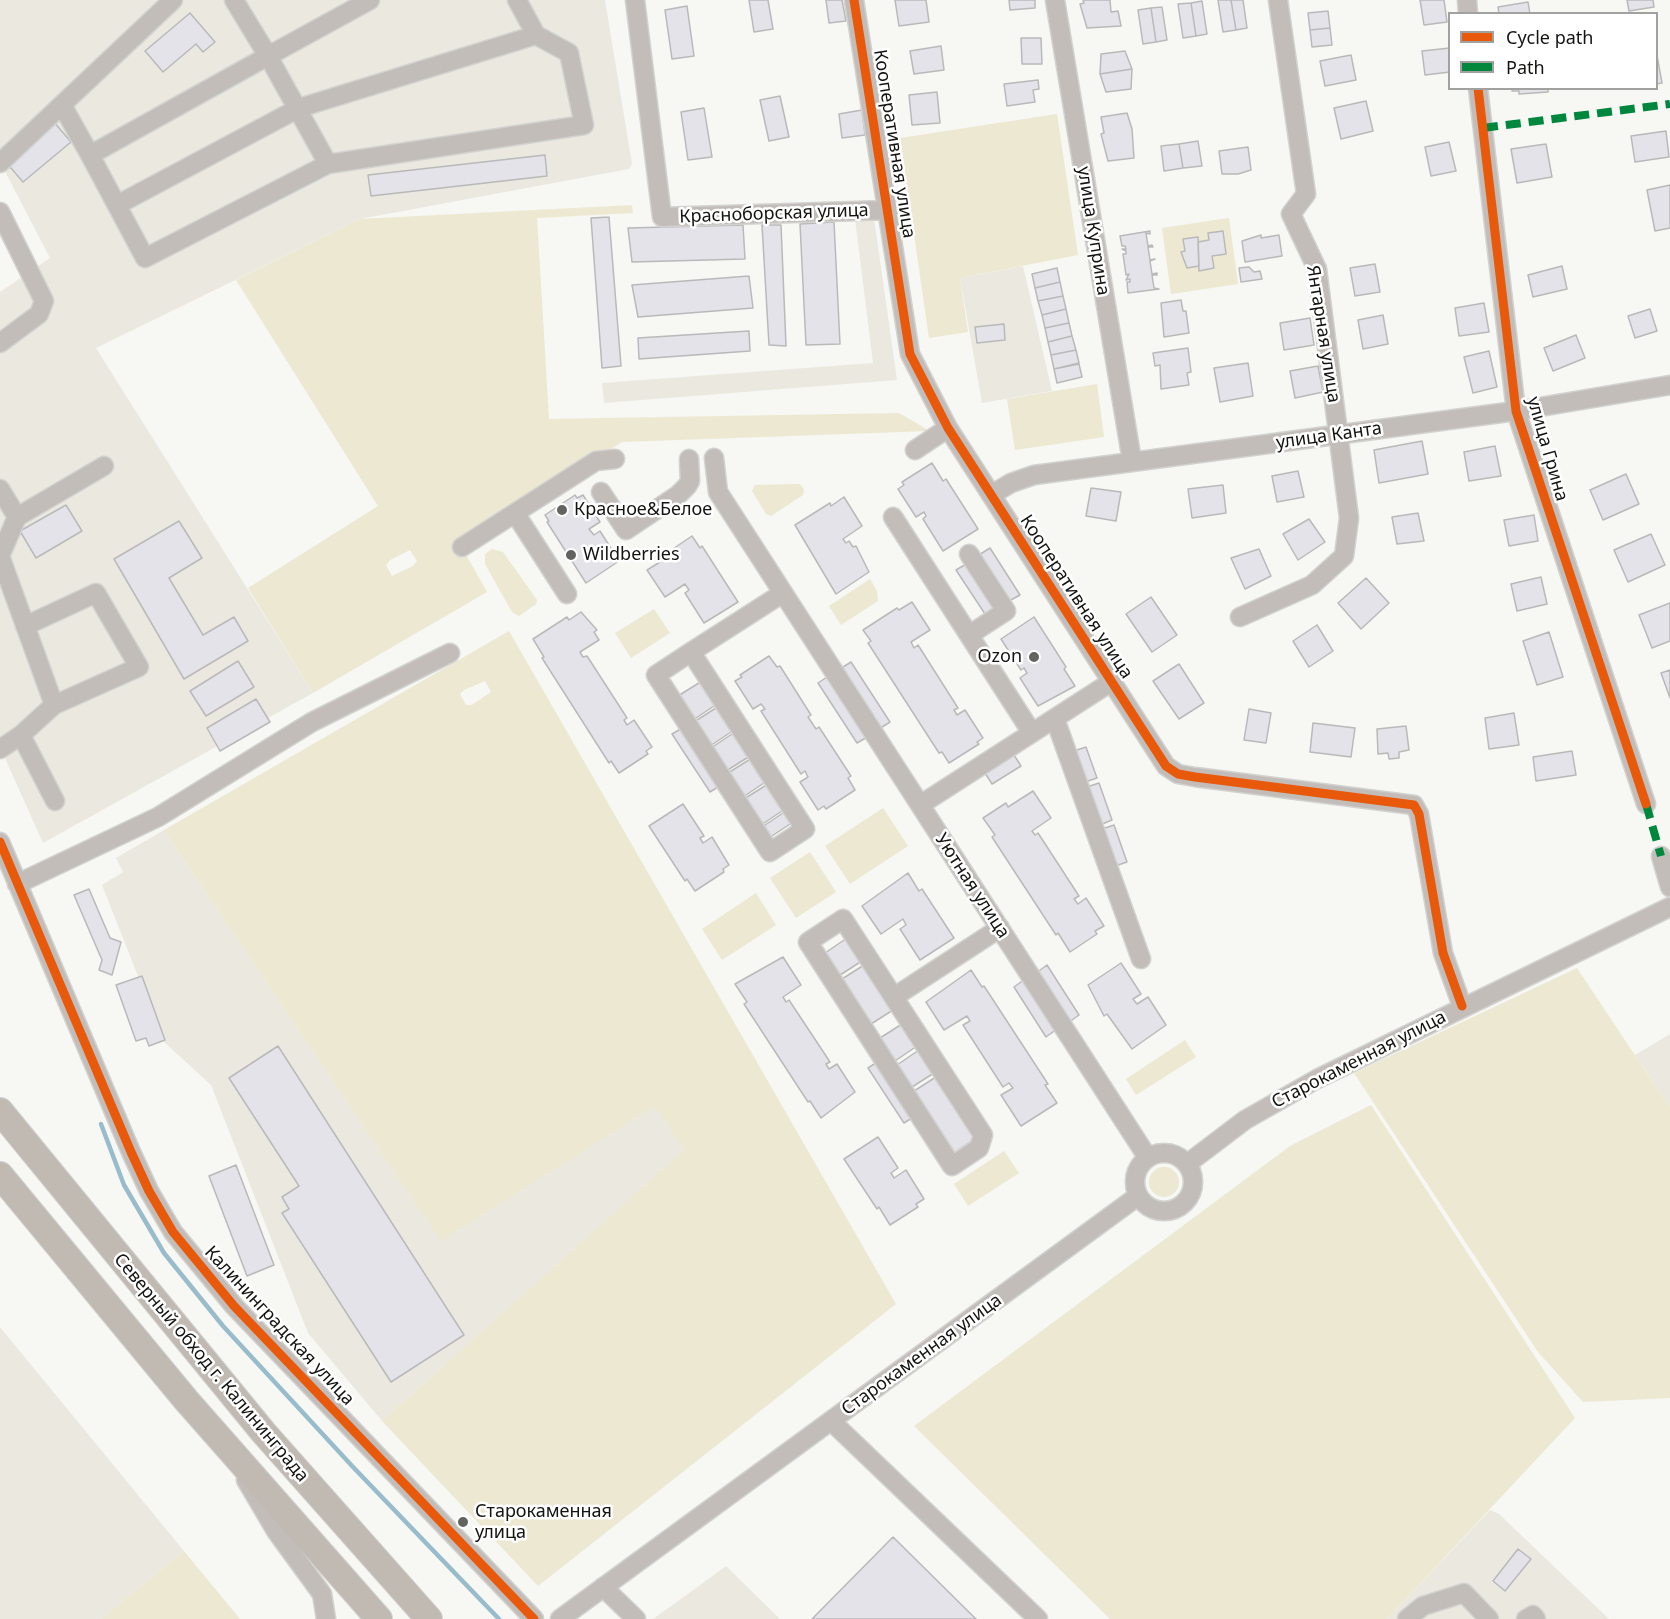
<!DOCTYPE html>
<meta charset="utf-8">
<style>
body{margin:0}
#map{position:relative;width:1670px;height:1619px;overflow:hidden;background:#f7f7f3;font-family:"Noto Sans",sans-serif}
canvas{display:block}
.legend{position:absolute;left:1448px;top:12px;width:210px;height:78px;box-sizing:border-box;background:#fff;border:2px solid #a1a1a0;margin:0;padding:8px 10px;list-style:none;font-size:18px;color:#131311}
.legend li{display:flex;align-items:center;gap:12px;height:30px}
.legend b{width:30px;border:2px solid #a1a1a0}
</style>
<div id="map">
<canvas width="1670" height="1619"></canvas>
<ul class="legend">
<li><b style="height:8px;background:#e8590c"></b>Cycle path</li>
<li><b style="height:8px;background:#00873e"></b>Path</li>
</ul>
</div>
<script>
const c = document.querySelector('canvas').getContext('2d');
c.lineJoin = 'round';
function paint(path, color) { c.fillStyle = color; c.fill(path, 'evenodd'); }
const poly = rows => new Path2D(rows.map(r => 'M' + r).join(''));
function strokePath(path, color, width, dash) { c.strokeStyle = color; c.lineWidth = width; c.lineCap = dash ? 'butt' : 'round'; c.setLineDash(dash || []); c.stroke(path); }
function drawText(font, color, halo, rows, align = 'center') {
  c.font = font + ' "Noto Sans",sans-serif'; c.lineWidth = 5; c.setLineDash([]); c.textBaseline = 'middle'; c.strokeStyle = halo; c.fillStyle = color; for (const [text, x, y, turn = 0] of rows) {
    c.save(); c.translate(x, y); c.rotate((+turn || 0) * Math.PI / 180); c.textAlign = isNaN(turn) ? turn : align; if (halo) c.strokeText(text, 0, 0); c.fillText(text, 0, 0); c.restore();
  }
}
paint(poly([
 [0,0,605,0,632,164,629,169,360,219,96,348,313,693,43,843,0,747,0,292,50,258,0,162],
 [874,218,897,380,604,403,602,383,873,363,855,219],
 [1023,266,1052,391,982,403,960,278],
 [164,830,441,1240,656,1105,685,1150,382,1421,308,1333,211,1085,164,1042,102,885,123,872,116,858],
 [1670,1034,1670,1108,1635,1055],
 [0,1327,184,1551,101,1619,0,1619],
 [1490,1510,1499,1514,1609,1619,1387,1619],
 [726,1566,780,1619,653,1619,703,1583]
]), '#ebe9df');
paint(poly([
 [1057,114,1078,255,960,278,968,332,929,338,900,138],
 [632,205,633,213,537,218,549,419,899,413,930,431,622,442,460,544,487,592,313,693,248,588,378,506,236,280,360,219],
 [410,550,417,561,413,566,392,576,386,565,390,560],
 [1229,218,1238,284,1171,294,1162,228],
 [1097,384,1104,437,1015,450,1007,399],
 [800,484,804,489,803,495,771,516,766,514,752,491,755,485],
 [492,549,503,552,537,600,536,604,519,616,512,612,485,564,485,554],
 [870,579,877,591,878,601,841,625,829,606],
 [654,609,670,633,631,658,615,633],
 [509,631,896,1304,538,1586,382,1421,684,1150,655,1106,441,1241,164,830],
 [485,681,491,692,472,705,466,705,460,694,464,690],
 [883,808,908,846,850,884,825,846],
 [810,852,836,892,796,918,770,878],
 [756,893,776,925,722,960,702,929],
 [1577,968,1670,1108,1670,1398,1583,1402,1538,1352,1354,1073],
 [1185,1040,1196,1057,1136,1095,1126,1079],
 [1371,1105,1575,1418,1387,1619,1110,1619,914,1426,1290,1146],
 [1004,1151,1019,1173,968,1206,954,1184],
 '1149 1182a15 15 0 1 1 30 0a15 15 0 1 1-30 0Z',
 [184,1551,240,1619,101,1619]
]), '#ece8d1');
strokePath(poly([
 [101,1124,124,1185,164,1253,223,1326,353,1467,499,1619]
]), '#98bccc', 4.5);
const building = poly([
 [749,0,768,0,773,29,754,32,749,0],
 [826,0,842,0,846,21,829,23,826,0],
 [895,0,926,0,929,22,899,26,895,0],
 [1009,0,1035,0,1035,8,1010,10,1009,0],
 [1083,0,1110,0,1111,12,1118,11,1121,26,1087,28,1080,4,1084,3,1083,0],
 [1218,0,1231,0,1236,30,1223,32,1218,0],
 [1231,0,1243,0,1247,28,1236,30,1231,0],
 [1420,0,1444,0,1447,22,1424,25,1420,0],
 [1627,0,1653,0,1654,7,1629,11,1627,0],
 [1202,1,1207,34,1196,36,1191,3,1202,1],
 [1528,2,1530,14,1499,14,1498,7,1528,2],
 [1191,3,1196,36,1183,38,1178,4,1191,3],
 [687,6,694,56,672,59,665,10,687,6],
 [1162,7,1167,40,1156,42,1151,8,1162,7],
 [1151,8,1156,42,1143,44,1138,10,1151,8],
 [1328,11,1330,28,1310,30,1308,13,1328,11],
 [190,13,215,42,203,52,196,44,163,72,145,51,190,13],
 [1330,28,1332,45,1312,47,1310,30,1330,28],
 [1021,38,1041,38,1042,64,1022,64,1021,38],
 [941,46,944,70,914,74,910,51,941,46],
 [1450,48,1450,72,1425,75,1422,51,1450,48],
 [1656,50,1662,83,1656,84,1656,50],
 [1125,51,1132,69,1100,74,1101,54,1125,51],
 [1351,55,1356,80,1325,86,1320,61,1351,55],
 [1132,69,1131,89,1106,92,1100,74,1132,69],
 [1038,80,1039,89,1033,90,1035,102,1007,106,1004,84,1038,80],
 [1513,88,1548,88,1548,92,1519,94,1519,91,1512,91,1513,88],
 [937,92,940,123,912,125,909,95,937,92],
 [780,96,789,137,769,141,760,100,780,96],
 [1366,101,1373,131,1341,139,1334,108,1366,101],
 [704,108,712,157,688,160,681,112,704,108],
 [862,110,865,135,842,138,839,114,862,110],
 [1127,113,1132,129,1134,158,1108,161,1101,134,1104,133,1101,117,1127,113],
 [53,121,71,142,23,182,5,161,53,121],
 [1666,131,1669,157,1635,162,1631,136,1666,131],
 [1198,141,1202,166,1183,168,1179,144,1198,141],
 [1449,142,1456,171,1431,176,1425,147,1449,142],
 [1179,144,1183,168,1164,171,1161,146,1179,144],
 [1546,144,1552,177,1517,183,1511,149,1546,144],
 [1248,147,1251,170,1238,174,1222,174,1219,151,1248,147],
 [545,155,547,176,371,196,368,175,545,155],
 [1670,185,1670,228,1655,231,1647,190,1670,185],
 [609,217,621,366,602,368,591,218,609,217],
 [834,222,840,344,806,345,800,224,834,222],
 [743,225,745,259,632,262,628,228,743,225],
 [762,225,781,225,786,346,769,345,762,225],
 [1150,231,1150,234,1146,233,1148,246,1152,245,1153,247,1148,247,1150,260,1155,259,1150,261,1152,274,1157,273,1157,275,1152,275,1154,288,1159,289,1128,293,1127,282,1130,282,1130,279,1126,280,1129,274,1126,275,1123,254,1126,254,1126,251,1122,249,1126,249,1125,246,1122,246,1120,236,1150,231],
 [1223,231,1226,254,1212,256,1214,268,1199,271,1198,242,1209,240,1208,233,1223,231],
 [1261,235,1261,238,1279,235,1282,256,1245,262,1242,241,1261,235],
 [1198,237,1199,266,1187,268,1181,252,1185,251,1183,239,1198,237],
 [1375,264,1380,292,1355,296,1350,268,1375,264],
 [1562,266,1567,289,1533,297,1528,275,1562,266],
 [1249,267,1254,272,1260,271,1262,279,1241,282,1239,268,1249,267],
 [1057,268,1060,282,1035,288,1032,274,1057,268],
 [749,276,753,308,638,317,632,285,749,276],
 [1060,282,1063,296,1038,301,1035,288,1060,282],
 [1063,296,1066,309,1042,315,1038,301,1063,296],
 [1181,300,1183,311,1186,311,1189,333,1164,337,1161,303,1181,300],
 [1484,303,1489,332,1459,336,1455,308,1484,303],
 [1066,309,1069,323,1045,328,1042,315,1066,309],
 [1650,309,1657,331,1635,338,1628,316,1650,309],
 [1383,315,1388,344,1363,349,1358,320,1383,315],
 [1310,318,1314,345,1284,350,1280,323,1310,318],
 [1069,323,1072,336,1048,342,1045,328,1069,323],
 [1004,324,1005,340,977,343,975,327,1004,324],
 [749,331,750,351,639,359,638,338,749,331],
 [1576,335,1585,358,1553,371,1544,348,1576,335],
 [1072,336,1076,350,1051,355,1048,342,1072,336],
 [1188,348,1191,372,1187,373,1189,385,1161,389,1160,365,1155,366,1153,353,1188,348],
 [1076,350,1079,363,1054,369,1051,355,1076,350],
 [1489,351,1497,387,1473,393,1464,357,1489,351],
 [1248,363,1253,396,1220,402,1214,368,1248,363],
 [1079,364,1082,377,1057,383,1054,369,1079,364],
 [1318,366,1323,392,1295,398,1290,371,1318,366],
 [1422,441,1428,474,1379,483,1374,450,1422,441],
 [1495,446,1501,476,1469,481,1464,452,1495,446],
 [932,463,943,481,946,479,978,529,943,551,923,519,926,516,924,512,916,517,898,489,904,485,902,482,932,463],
 [1298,471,1304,497,1277,502,1272,476,1298,471],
 [1626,474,1639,504,1603,520,1590,490,1626,474],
 [1223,485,1226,513,1192,518,1188,489,1223,485],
 [1091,488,1121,492,1116,521,1086,516,1091,488],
 [575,495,577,498,583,495,600,522,589,529,594,535,600,531,619,561,586,583,547,522,549,521,545,515,575,495],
 [844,497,862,526,843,539,846,543,849,541,853,547,856,546,869,572,836,594,795,525,830,503,831,506,844,497],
 [66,505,82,531,36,558,20,531,66,505],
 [1418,513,1424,541,1397,544,1392,517,1418,513],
 [1534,515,1538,541,1509,546,1504,520,1534,515],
 [1309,519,1325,542,1298,560,1283,534,1309,519],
 [179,521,202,558,169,578,203,635,234,617,248,641,184,679,114,559,179,521],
 [1651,534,1665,565,1628,582,1614,550,1651,534],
 [692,536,700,548,702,546,738,602,704,623,685,593,689,590,685,584,665,597,647,570,660,562,658,559,692,536],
 [990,548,1020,595,1009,601,979,555,990,548],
 [1259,549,1271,576,1245,589,1231,558,1259,549],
 [968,563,998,609,987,617,956,570,968,563],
 [1541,577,1547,604,1517,611,1511,584,1541,577],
 [1366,578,1389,603,1361,629,1338,603,1366,578],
 [1151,597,1177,635,1152,652,1126,614,1151,597],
 [912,602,930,630,911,642,914,648,918,645,958,708,954,710,957,715,965,710,983,738,977,742,979,744,949,763,942,752,939,753,868,643,871,641,863,630,897,608,899,610,912,602],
 [1670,603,1670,641,1652,648,1639,615,1670,603],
 [581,612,597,630,594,632,599,640,580,652,583,657,587,656,627,718,624,720,627,725,634,720,652,747,646,751,648,754,619,773,611,761,609,763,542,658,544,657,533,639,567,617,569,620,581,612],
 [1034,617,1066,667,1064,669,1075,686,1038,706,1020,678,1027,673,1024,668,1021,670,1001,639,1034,617],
 [1317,625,1333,651,1309,667,1293,641,1317,625],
 [1549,632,1563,677,1537,685,1523,641,1549,632],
 [769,656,777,667,780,666,811,715,808,717,816,729,819,727,851,776,848,778,855,790,826,809,824,806,818,810,800,782,808,777,805,771,801,774,761,711,765,709,761,704,753,709,735,681,742,677,740,675,769,656],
 [238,661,254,687,206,716,190,691,238,661],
 [851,662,890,722,879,729,840,669,851,662],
 [1179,664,1204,703,1179,719,1153,681,1179,664],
 [1670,670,1670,698,1661,673,1670,670],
 [830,675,869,736,857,743,818,683,830,675],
 [702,681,717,704,693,720,678,696,702,681],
 [256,699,270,722,220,751,207,728,256,699],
 [719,706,734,730,710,746,694,722,719,706],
 [1249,709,1271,713,1266,743,1244,740,1249,709],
 [1514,713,1519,745,1489,749,1485,718,1514,713],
 [1313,723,1355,728,1351,757,1310,752,1313,723],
 [1406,726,1409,750,1399,752,1399,758,1389,759,1388,753,1378,754,1377,729,1406,726],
 [684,727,721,785,710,792,672,734,684,727],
 [735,732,750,756,726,771,711,748,735,732],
 [1086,747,1097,778,1085,782,1074,751,1086,747],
 [1572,751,1576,775,1536,781,1533,757,1572,751],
 [1014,755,1021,766,992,784,985,773,1014,755],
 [752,758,767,781,743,797,728,773,752,758],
 [1099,783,1112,820,1100,825,1087,787,1099,783],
 [768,784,785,809,761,825,744,799,768,784],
 [1033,791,1051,818,1032,831,1035,835,1038,833,1079,896,1074,899,1078,904,1086,898,1104,926,1095,931,1097,934,1070,952,1058,933,1056,935,992,837,995,835,983,818,1006,803,1008,807,1033,791],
 [683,804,704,836,700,838,703,843,712,837,729,865,723,869,724,872,695,891,687,879,685,881,649,826,683,804],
 [786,811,793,822,769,838,762,827,786,811],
 [1114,825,1127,862,1115,866,1102,829,1114,825],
 [908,873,919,891,922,889,954,938,920,960,900,929,906,925,903,919,881,934,862,906,908,873],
 [89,889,110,938,121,942,112,975,99,970,102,960,74,895,89,889],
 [847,938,862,961,840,975,825,953,847,938],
 [783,957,801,985,783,997,786,1002,789,1000,830,1062,826,1064,829,1069,837,1064,855,1092,821,1118,810,1101,808,1102,744,1004,747,1002,735,984,783,957],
 [1121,963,1141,994,1133,999,1137,1004,1148,997,1166,1025,1132,1049,1107,1014,1104,1016,1088,985,1121,963],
 [864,965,893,1010,871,1024,842,979,864,965],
 [1047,965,1079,1015,1068,1023,1036,973,1047,965],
 [971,970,982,987,984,986,1048,1084,1045,1085,1057,1103,1021,1126,1001,1095,1013,1088,1009,1083,1003,1087,963,1025,970,1021,967,1016,944,1030,926,1002,971,970],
 [142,976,165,1040,149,1046,146,1038,136,1041,116,985,142,976],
 [1025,979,1057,1029,1046,1037,1014,987,1025,979],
 [902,1024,917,1046,895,1061,880,1038,902,1024],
 [278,1046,464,1335,391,1382,282,1213,289,1209,282,1197,299,1186,229,1078,278,1046],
 [919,1050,934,1073,912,1087,897,1065,919,1050],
 [879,1061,915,1116,904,1123,868,1068,879,1061],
 [936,1077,976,1138,954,1153,914,1091,936,1077],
 [878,1137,898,1168,891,1173,894,1178,906,1170,924,1199,916,1204,918,1207,890,1225,879,1207,877,1209,844,1159,878,1137],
 [236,1165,274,1265,247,1276,209,1176,236,1165],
 [893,1537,976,1619,812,1619,893,1537],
 [1518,1549,1531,1559,1505,1591,1493,1581,1518,1549]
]);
paint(building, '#e4e3ea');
strokePath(building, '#b9b9b9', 1.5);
const minor = poly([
 [635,0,662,217,889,210],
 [854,0,910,354,948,428,1166,766,1178,774,1195,777,1414,805,1419,814,1443,953,1462,1006],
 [1055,0,1132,461],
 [1467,0,1468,14],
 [1478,88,1516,411,1646,804],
 [62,105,90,155,268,56,234,0],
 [90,155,145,258,328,164,584,125,569,53,536,35,517,0],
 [0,163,173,0],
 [328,164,268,56,370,0],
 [117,205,299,108,536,35],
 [0,212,44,301,39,314,0,343],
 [915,450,948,428],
 [714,458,718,492,1148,1158],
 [0,489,17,517,0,556,54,705,21,735,0,749],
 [601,492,626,530,678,495,687,486,690,481,689,459],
 [991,495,1011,483,1034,475,1516,411,1670,385],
 [515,513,567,594],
 [17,517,104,466],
 [893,517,1032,733],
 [462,547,596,461,615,459],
 [1240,617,1312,585,1344,556,1349,518,1317,269,1291,214,1306,194,1278,0],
 [25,626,96,593,139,667,54,705],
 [969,635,1006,611,969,554],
 [691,652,805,829,770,852,656,675,691,652,783,593],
 [1055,719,1141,959],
 [21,735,55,801],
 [920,805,1111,682],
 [0,842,131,1152,149,1191,173,1232,234,1306,534,1619],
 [1661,856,1670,887],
 [17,884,158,817,312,722,450,653],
 [843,919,983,1135,979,1148,952,1166,808,942,843,919],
 [894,997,1000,928],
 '1135 1182a29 29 0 1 1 58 0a29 29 0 1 1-58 0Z',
 [1187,1164,1245,1120,1317,1079,1670,907],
 [831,1421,1038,1619],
 [246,1480,276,1531,322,1594,326,1619],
 [603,1587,636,1619],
 [560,1619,1138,1196],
 [1407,1619,1423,1606,1464,1593,1489,1619],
 [1526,1619,1533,1615,1536,1619]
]);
const highway = poly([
 [0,1111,264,1433,429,1619],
 [0,1175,186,1400,379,1619]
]);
strokePath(minor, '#d2d2d0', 21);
strokePath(highway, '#d2d2d0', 28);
strokePath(minor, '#c2bdb8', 18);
strokePath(highway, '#c0bab3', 26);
strokePath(poly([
 [1483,128,1670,104],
 [1646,804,1661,856]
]), '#00873e', 8, [15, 8]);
strokePath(poly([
 [854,0,910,354,948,428,1166,766,1178,774,1195,777,1414,805,1419,814,1443,953,1462,1006],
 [1478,88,1516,411,1646,804],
 [0,842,131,1152,149,1191,173,1232,234,1306,534,1619]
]), '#e8590c', 9);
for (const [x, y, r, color] of [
 [562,510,6,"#636360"],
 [571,555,6,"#636360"],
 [1034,657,6,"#636360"],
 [463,1522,6,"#636360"]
]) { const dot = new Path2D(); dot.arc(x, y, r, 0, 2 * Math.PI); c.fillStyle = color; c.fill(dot); strokePath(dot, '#fff', 2); }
drawText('18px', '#131311', '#fff', [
 ["Кооперативная улица",894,144,81],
 ["Красноборская улица",774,214,-2],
 ["улица Куприна",1093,231,81],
 ["Янтарная улица",1323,334,81],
 ["улица Канта",1329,436,-8],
 ["улица Грина",1547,449,74],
 ["Кооперативная улица",1076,597,57],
 ["Уютная улица",972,886,57],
 ["Старокаменная улица",1359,1060,-27],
 ["Калининградская улица",279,1326,47],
 ["Старокаменная улица",922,1355,-36],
 ["Северный обход г. Калининграда",211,1368,50]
]);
drawText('18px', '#131311', '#fff', [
 ["Красное&Белое",574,510],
 ["Wildberries",583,555],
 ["Ozon",1022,657,"right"],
 ["Старокаменная",475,1512],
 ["улица",475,1533]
], 'left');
</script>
